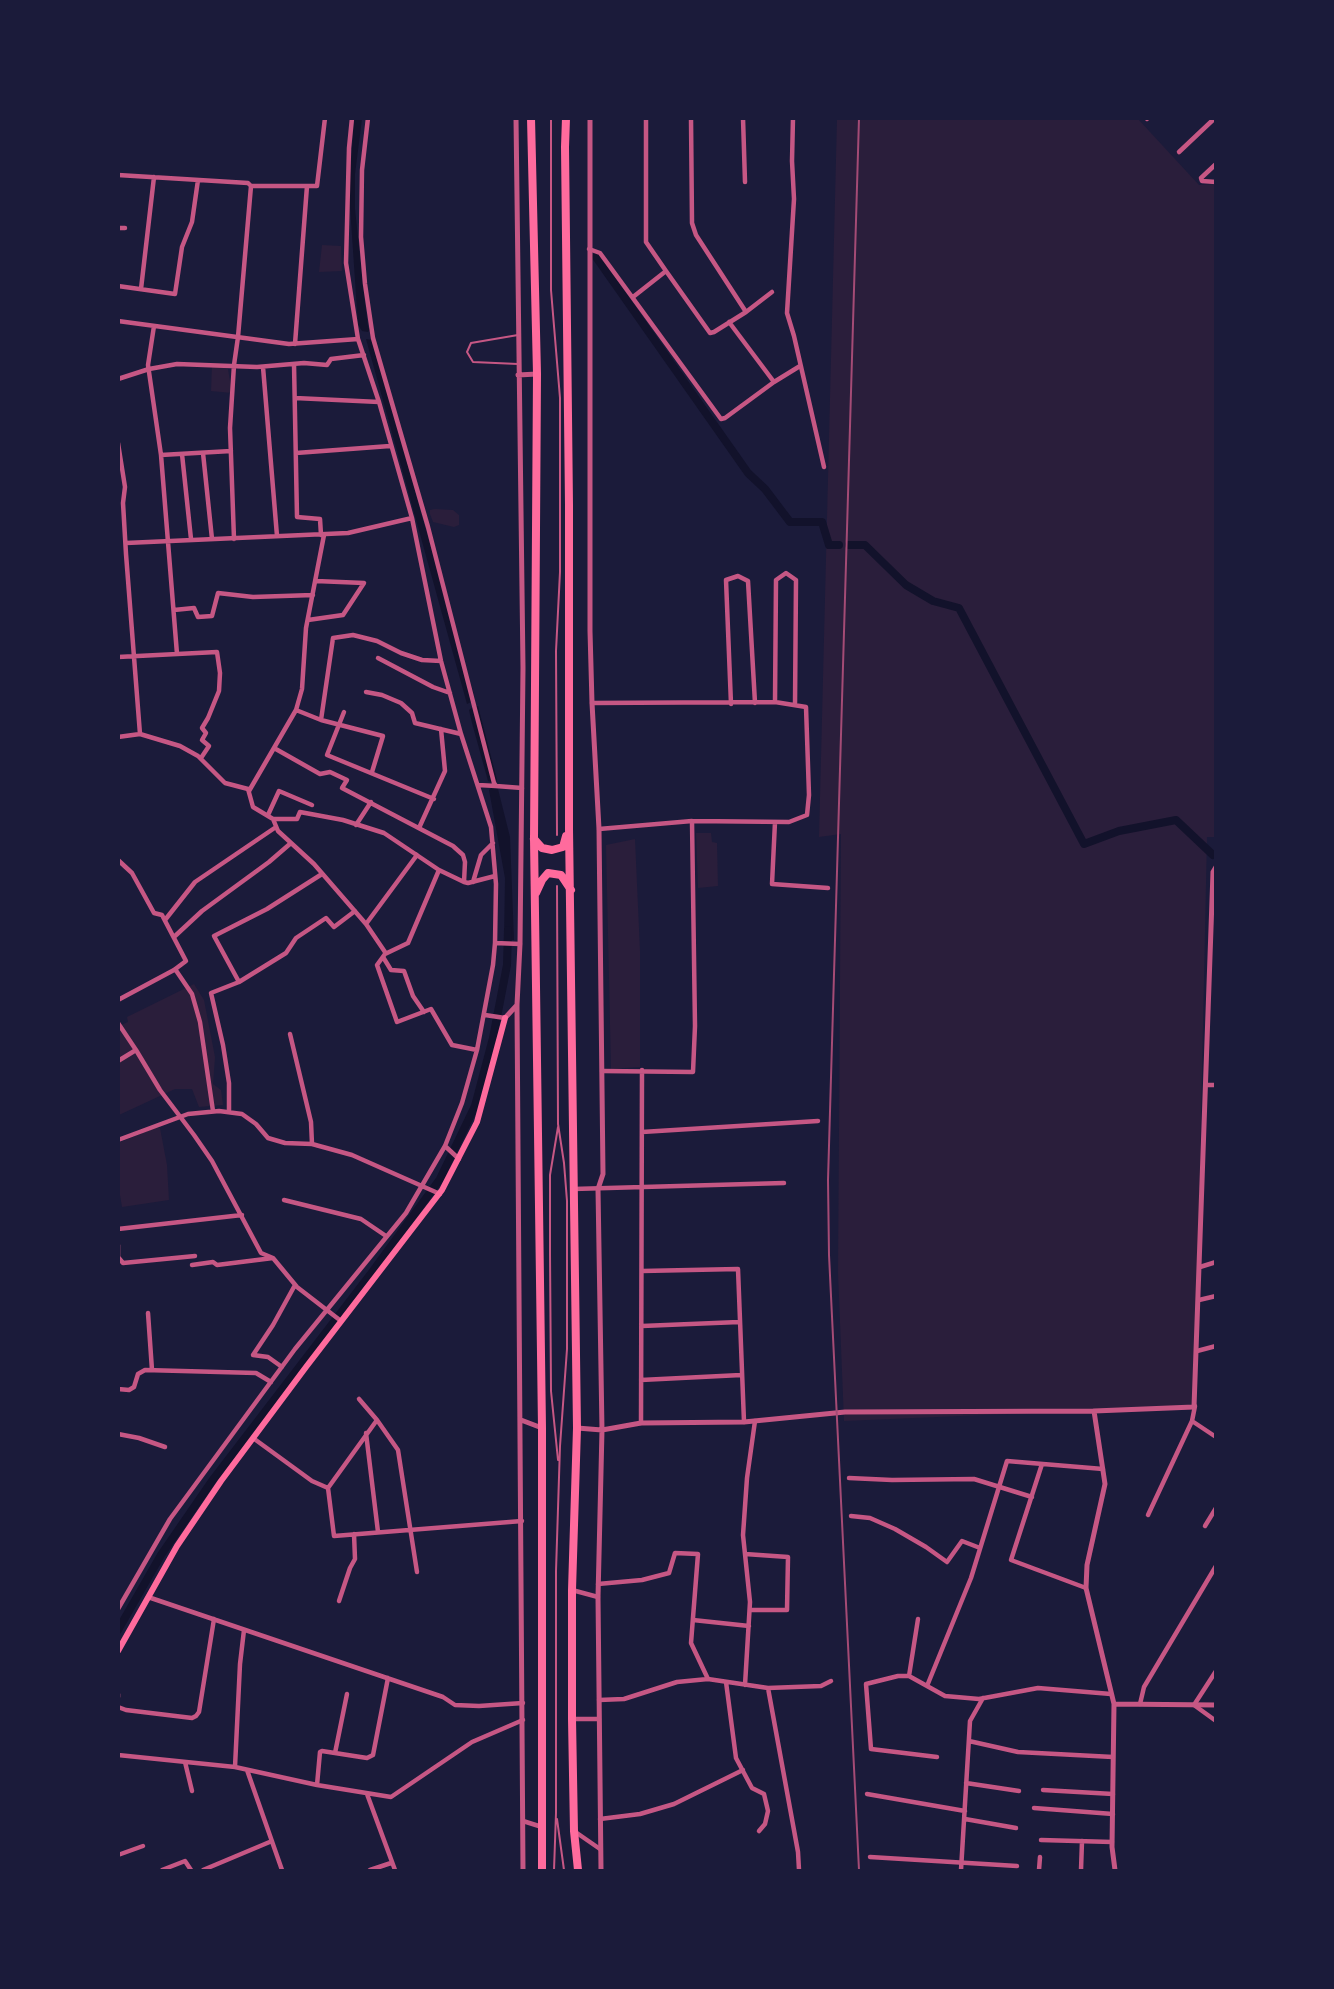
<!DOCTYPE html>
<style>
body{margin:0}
#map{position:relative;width:1334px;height:1989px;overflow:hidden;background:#1b1b3a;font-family:Roboto,sans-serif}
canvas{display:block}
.frame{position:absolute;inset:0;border:120px solid #1b1b3a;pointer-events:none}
</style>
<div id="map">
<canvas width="1334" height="1989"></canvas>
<div class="frame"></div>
</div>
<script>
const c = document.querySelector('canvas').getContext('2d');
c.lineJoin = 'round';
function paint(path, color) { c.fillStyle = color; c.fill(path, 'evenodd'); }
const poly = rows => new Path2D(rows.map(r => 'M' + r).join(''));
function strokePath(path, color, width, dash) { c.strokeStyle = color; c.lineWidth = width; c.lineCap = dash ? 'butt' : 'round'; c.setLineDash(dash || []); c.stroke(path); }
paint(poly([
 [837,119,1138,119,1199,185,1216,184,1216,837,1207,837,1195,1406,844,1421,838,1273,841,834,819,837],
 [322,245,341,246,342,271,319,272],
 [212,365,228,369,232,393,211,391],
 [435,509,453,510,459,515,459,525,454,527,433,522,430,514,430,510],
 [696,833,711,833,712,842,717,843,718,886,698,888],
 [635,839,640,951,640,1067,611,1069,606,845],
 [194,984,204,1000,215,1057,213,1084,221,1090,223,1105,199,1107,192,1089,175,1089,119,1115,119,1026,128,1022,127,1017],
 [155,1128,160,1128,167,1165,169,1200,122,1207,119,1189,118,1143]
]), '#2a1e3b');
paint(poly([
 [354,119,362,119,355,174,355,209,364,294,368,327,370,330,368,332,362,331,358,325,349,191],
 [366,339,372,340,384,376,421,513,473,691,475,700,467,704],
 [474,706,478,706,497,780,494,783,488,781,472,723,469,710],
 [491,788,498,789,510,837,514,940,504,940,505,878,489,790]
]), '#12122b');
strokePath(poly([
 [596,257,748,473,765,489,790,522,822,522,829,545,839,545],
 [849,545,865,545,906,585,933,601,959,608,1084,844,1119,831,1176,820,1213,855],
 [118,1630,161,1555,212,1481,370,1275,440,1179,475,1106,493,1038,507,965,508,930]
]), '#12122b', 8);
strokePath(poly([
 [551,118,551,290,560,398,560,572,556,651,557,835],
 [518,335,471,343,467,352,473,362,518,364],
 [558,1127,550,1175,550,1254,551,1391,558,1460],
 [557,1819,564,1870],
 [554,1870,556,1813,556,1571,560,1446,567,1349,567,1201,564,1163,558,1124,557,886]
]), '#c65784', 2);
strokePath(poly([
 [368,118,362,170,361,237,365,284,373,338,428,527,494,783,496,786,522,788],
 [691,118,692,223,696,235,746,312],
 [743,118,745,182],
 [793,118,792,161,794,199,787,313,794,336,824,467],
 [1147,119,1148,118],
 [1179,152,1215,118],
 [1216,164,1201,178,1202,181,1216,182],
 [118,175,248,183,251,186,317,186,325,118],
 [118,228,125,228],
 [589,249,600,253,721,419,725,418,774,382,800,366],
 [666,271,710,333,714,332,746,312,772,292],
 [118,286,175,294,182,247,192,222,198,180],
 [141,289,154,177],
 [633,297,666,271,646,242,646,118],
 [118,321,289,344,358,339],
 [729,322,774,382],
 [154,326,148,365,161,455,231,451],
 [295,344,307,186],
 [294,364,297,517,320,519,321,535],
 [263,367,277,536],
 [118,379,149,369,177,364,257,367,304,363,327,365,331,359,364,355],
 [295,398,379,402],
 [118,443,125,487,123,503,126,554,140,734],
 [203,453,212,539],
 [296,453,390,446],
 [182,454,191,539],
 [161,455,177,654],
 [234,539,230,428,234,365,238,337,251,186],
 [126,543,348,533,412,518],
 [174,610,194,608,198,617,212,616,218,593,253,597,313,595],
 [308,620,343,615,364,583,316,581],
 [118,657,217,652,220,673,219,691,208,718,202,728,206,733,202,740,209,746,201,758],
 [378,658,433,687,450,693],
 [366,692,382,695,401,703,412,713,415,723,461,734],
 [775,702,776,580,786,573,796,580,795,705],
 [592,703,775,702,806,707,809,795,807,815,789,822,692,821,599,829],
 [731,704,726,580,738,576,748,581,755,703],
 [296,710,321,720,383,736,372,772],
 [344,712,327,755,434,799],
 [321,720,333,638,353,635,377,641,401,653,422,660,441,661],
 [118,737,140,734,180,746,198,756,225,783,248,789,253,807,273,819,278,831,314,864,366,924,385,952,385,954,377,965,397,1022,431,1009,452,1045,477,1050,493,965,495,943,496,884,491,827,461,734,441,661,412,518,379,402,358,339,346,263,349,148,352,118],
 [274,748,320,774,330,772,347,780,342,788,453,846,463,855,465,862,464,882],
 [478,785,496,786],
 [249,791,296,710,302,689,306,628,324,535],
 [268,815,279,791,312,805],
 [273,819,297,819,300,812,343,820,384,833,439,870,464,882,468,883,495,876],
 [775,822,772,884,828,888],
 [356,825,371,802],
 [419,828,445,771,441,729],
 [118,860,132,873,154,913,162,915,186,961,174,970,118,1000],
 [473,882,481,855,493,843],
 [165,920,195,882,276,827],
 [366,924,417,855],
 [174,937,202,911,269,862,291,843],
 [495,943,520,944],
 [385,954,408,943,439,870],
 [383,957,391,970,404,971,413,996,424,1012],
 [175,969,192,994,200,1022,213,1111],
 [239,982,214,936,267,909,322,874],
 [485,1015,505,1018],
 [118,1023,136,1050],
 [290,1034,311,1122,312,1144],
 [118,1061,136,1050,160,1090,194,1135,212,1161,261,1253,273,1258],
 [602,1071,693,1072,695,1026,692,821],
 [1207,1085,1216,1085],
 [229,1112,229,1083,223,1045,211,993,239,982,286,953,296,938,326,918,334,927,355,911],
 [642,1132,818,1121],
 [118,1140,188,1114,219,1111,242,1114,256,1124,268,1138,285,1143,312,1144,352,1155,440,1194],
 [445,1146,459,1159],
 [573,1189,784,1183],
 [284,1200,361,1219,386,1236],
 [118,1229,242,1215],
 [118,1245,118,1257,123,1263,195,1256],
 [192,1265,213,1262,217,1265,273,1258,297,1287,341,1321],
 [1200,1267,1216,1262],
 [642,1271,738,1269,744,1422],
 [1199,1300,1216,1296],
 [148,1313,152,1370],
 [642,1326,739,1322],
 [1197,1351,1216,1346],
 [282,1367,268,1357,253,1355,273,1325,295,1285],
 [641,1380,741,1375],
 [118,1389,129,1390,134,1387,138,1374,145,1370,256,1373,271,1382],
 [359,1399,377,1420],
 [1195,1406,1192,1421,1216,1437],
 [641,1423,642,1070],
 [366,1433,378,1532],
 [118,1434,139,1438,165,1447],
 [253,1438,312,1481,328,1488,334,1536,522,1521],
 [1042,1464,1011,1560,1086,1588],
 [849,1478,892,1480,974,1479,1032,1497],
 [328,1488,377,1420,398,1450,417,1572],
 [1148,1515,1192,1421],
 [851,1516,870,1518,895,1529,926,1547,947,1562,962,1541,980,1548],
 [1205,1526,1216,1508],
 [745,1554,788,1557,787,1610,750,1610],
 [598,1584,642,1580,669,1573,675,1553,698,1554,691,1643,708,1679,768,1688,821,1686,831,1681],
 [572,1590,598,1597],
 [148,1597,443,1697,455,1705,479,1706,523,1703],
 [339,1601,350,1568,355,1559,354,1534],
 [118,1609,170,1519,295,1349,406,1213,445,1146,462,1103,477,1050],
 [693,1620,749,1626],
 [1216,1671,1194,1705,1216,1721],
 [909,1676,918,1619],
 [726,1682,736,1758,752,1788,764,1794,768,1811,765,1824,759,1831],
 [745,1685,750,1602,743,1535,747,1478,755,1421],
 [927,1686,971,1578,1007,1461,1103,1469],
 [768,1688,798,1852,799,1870],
 [118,1694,118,1697],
 [599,1700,624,1699,677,1682,708,1679],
 [1140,1704,1144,1687,1216,1566],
 [118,1707,126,1710,192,1718,196,1716,199,1712,214,1619],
 [572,1719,599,1719],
 [969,1741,1018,1752,1113,1757],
 [335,1753,347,1694],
 [118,1755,235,1767,317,1785,391,1797,472,1742,523,1720],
 [937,1757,871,1749,866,1684,898,1676,909,1676,945,1696,979,1699,1038,1688,1111,1694],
 [185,1762,192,1791],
 [235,1767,240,1664,244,1630],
 [247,1770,282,1870],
 [966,1783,1019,1791],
 [317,1785,320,1752,322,1751,367,1758,373,1755,388,1678],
 [1043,1790,1113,1794],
 [367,1794,395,1870],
 [867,1794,965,1811],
 [1034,1808,1113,1814],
 [600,1819,640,1814,674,1804,743,1770],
 [965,1819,1016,1828],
 [523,1821,542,1827],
 [574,1831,600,1849],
 [1041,1840,1112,1842],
 [118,1855,143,1846],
 [870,1857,1017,1866],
 [162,1870,185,1861,191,1870],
 [203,1870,272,1841],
 [370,1870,391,1863],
 [961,1870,970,1721,983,1698],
 [1039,1870,1040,1857],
 [1081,1870,1082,1841]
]), '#c65784', 4.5);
strokePath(poly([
 [516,118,523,668,520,944,517,1005,523,1870],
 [590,118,590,631,592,703,599,829,603,1174,598,1189,602,1430,598,1597,601,1870],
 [518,375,537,374],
 [505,1018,517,1005],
 [1094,1411,1105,1484,1087,1565,1086,1588,1114,1704,1112,1847,1115,1870],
 [521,1420,542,1428],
 [577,1428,602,1430,641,1423,744,1422,845,1412,1094,1411,1194,1407,1213,872,1216,867],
 [1114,1704,1216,1705]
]), '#c65784', 5);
strokePath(poly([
 [118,1651,177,1546,221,1481,306,1367,442,1190,477,1122,505,1018]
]), '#ff6b9d', 6);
strokePath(poly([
 [531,118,537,374,534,839,542,1428,542,1870],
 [566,118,565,147,569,505,569,829,577,1428,572,1590,572,1719,574,1831,578,1870],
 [534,839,542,848,552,850,563,847,566,836],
 [536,893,542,880,548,873,561,875,571,890]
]), '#ff6b9d', 8);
strokePath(poly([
 [859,1870,829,1255,828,1180,859,118]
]), '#a44b75', 2);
</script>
